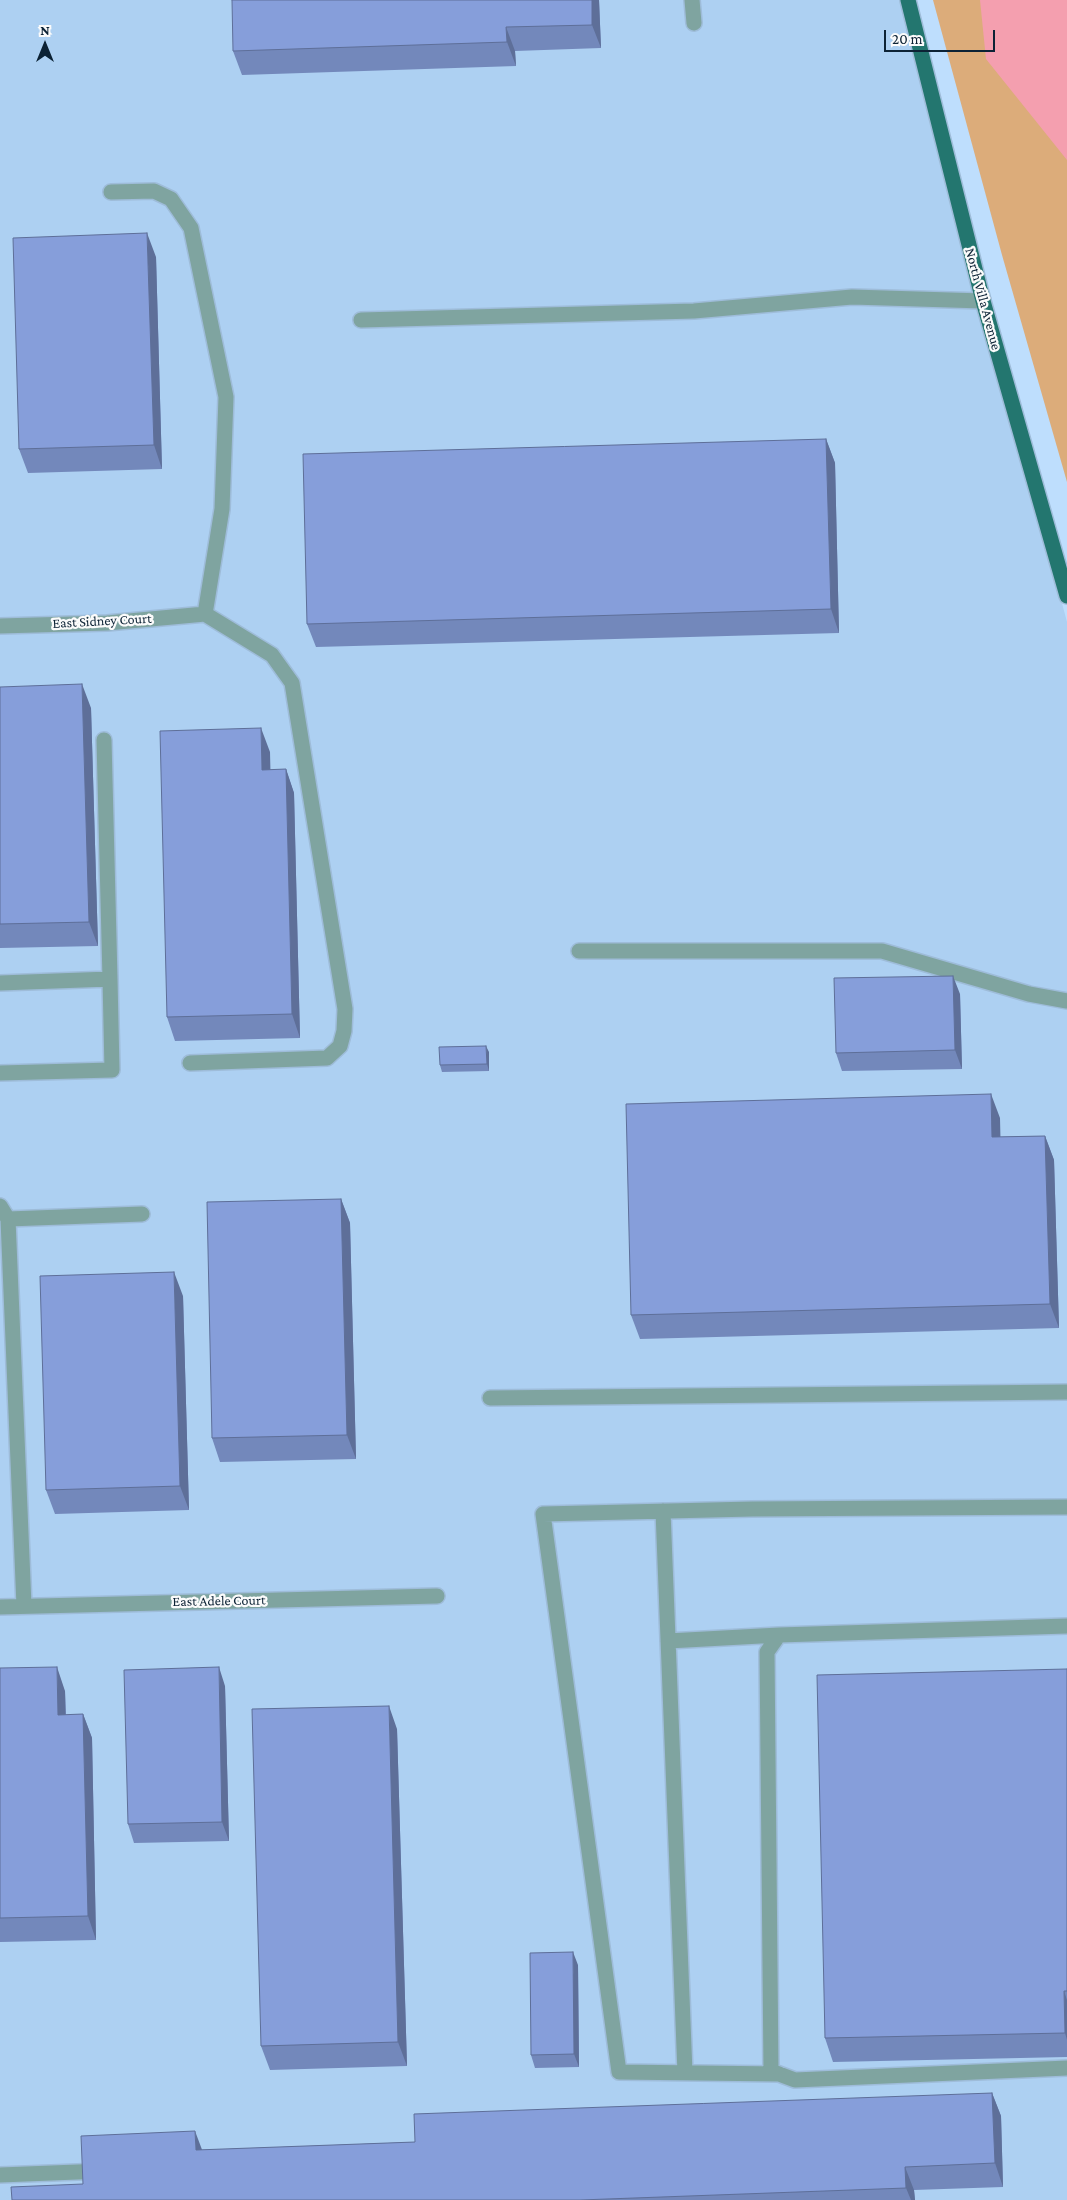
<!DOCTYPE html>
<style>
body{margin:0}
#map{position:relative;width:1067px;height:2200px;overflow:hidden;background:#bedefd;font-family:"Crimson Pro",serif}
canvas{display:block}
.north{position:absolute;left:20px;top:20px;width:50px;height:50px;-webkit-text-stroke:4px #fbfbfb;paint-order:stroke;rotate:0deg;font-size:14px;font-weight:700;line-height:20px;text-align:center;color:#0c2235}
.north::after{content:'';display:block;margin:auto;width:18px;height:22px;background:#0c2235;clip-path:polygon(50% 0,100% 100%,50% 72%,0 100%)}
.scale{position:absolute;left:884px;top:30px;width:111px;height:22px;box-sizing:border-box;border:2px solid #0c2235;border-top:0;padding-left:6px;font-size:15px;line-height:18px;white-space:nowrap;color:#0c2235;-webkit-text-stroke:4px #fbfbfb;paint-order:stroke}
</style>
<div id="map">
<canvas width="1067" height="2200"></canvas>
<div class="north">N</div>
<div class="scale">20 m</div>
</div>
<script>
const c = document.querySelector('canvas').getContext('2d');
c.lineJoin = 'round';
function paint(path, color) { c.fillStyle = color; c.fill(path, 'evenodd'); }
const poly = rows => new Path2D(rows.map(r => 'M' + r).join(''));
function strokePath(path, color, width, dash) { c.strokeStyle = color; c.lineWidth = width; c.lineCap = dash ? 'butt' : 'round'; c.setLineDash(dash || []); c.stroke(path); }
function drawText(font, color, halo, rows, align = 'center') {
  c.font = font + ' "Crimson Pro",serif'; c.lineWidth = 4.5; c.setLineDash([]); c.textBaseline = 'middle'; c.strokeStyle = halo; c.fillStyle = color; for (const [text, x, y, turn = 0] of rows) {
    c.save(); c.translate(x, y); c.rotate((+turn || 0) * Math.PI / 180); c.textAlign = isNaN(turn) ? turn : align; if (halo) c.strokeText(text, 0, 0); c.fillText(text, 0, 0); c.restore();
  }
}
paint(poly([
 [0,0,901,0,1067,622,1067,2200,0,2200]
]), '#add0f2');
paint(poly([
 [933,0,1067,0,1067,482,1002,255]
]), '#dcac7a');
paint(poly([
 [980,0,1067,0,1067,160,986,59]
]), '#f49faf');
const minor = poly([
 [692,0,694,23],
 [111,192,154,191,171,199,191,228,226,397,222,509,205,614],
 [361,320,694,311,852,297,983,301],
 [0,626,107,623,205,614],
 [104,740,110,979],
 [579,951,882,951,1029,994,1067,1001],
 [0,983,110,979,112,1070,0,1073],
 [190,1063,327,1058,340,1046,344,1031,345,1009,292,683,272,655,205,614],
 [0,1206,8,1219],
 [490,1398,1067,1392],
 [663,1511,685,2073],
 [24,1606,8,1219,142,1214],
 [0,1607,437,1596],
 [1067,1626,779,1635,767,1652,771,2071,795,2080,1067,2068],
 [668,1641,779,1635],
 [779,2074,619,2072,543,1514,752,1509,1067,1507],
 [0,2175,103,2171]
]);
const major = poly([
 [908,0,983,301,1067,596]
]);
strokePath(minor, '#9ebcd9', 18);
strokePath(major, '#9ebcd9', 18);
strokePath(minor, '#7fa4a0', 15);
strokePath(major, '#23766f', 15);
paint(poly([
 [599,0,601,48,515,51,516,66,242,75,233,51],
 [156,257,162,469,28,473,19,449],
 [826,439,835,463,839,633,316,647,307,624],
 [0,687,91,708,98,946,0,948],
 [270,752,270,770,286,769,294,793,300,1038,175,1041,167,1017],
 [960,994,962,1069,842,1071,836,1053],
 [489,1052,489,1071,442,1072,440,1065],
 [1000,1118,1000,1137,1045,1136,1054,1160,1059,1328,640,1339,631,1315],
 [341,1199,350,1223,356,1459,220,1462,212,1438],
 [183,1296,189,1510,55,1514,46,1490],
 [0,1668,65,1691,66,1715,83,1714,92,1738,96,1940,0,1942],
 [1067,1669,1067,2057,833,2062,825,2038],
 [225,1686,229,1841,134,1843,128,1824],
 [397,1729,407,2066,270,2070,261,2046],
 [578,1965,579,2067,535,2068,531,2055],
 [992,2093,1001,2116,1003,2187,914,2190,915,2200,12,2200,83,2184,202,2150,415,2142]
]), '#7388bb');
paint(poly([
 [592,0,599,0,601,48,592,25],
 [506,27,515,51,516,66,507,42],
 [147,233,156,257,162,469,154,445],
 [826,439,835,463,839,633,831,609],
 [82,684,91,708,98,946,89,922],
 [261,728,270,752,271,794,262,770],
 [286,769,294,793,300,1038,292,1014],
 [953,976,960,994,962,1069,955,1050],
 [486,1046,489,1052,489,1071,487,1064],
 [991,1094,1000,1118,1001,1161,992,1137],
 [1045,1136,1054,1160,1059,1328,1050,1304],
 [341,1199,350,1223,356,1459,347,1435],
 [174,1272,183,1296,189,1510,180,1486],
 [57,1667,65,1691,66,1739,58,1715],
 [219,1667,225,1686,229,1841,222,1822],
 [389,1706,397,1729,407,2066,398,2042],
 [83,1714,92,1738,96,1940,88,1916],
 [573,1952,578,1965,579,2067,574,2054],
 [1064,1991,1067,2000,1067,2040,1065,2033],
 [992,2093,1001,2116,1003,2187,995,2163],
 [195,2131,204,2155,196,2150],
 [905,2167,914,2190,915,2200,911,2200,906,2188]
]), '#5e6f99');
const building = poly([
 [232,0,592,0,592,25,506,27,507,42,233,51,232,0],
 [147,233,154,445,19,449,13,238,147,233],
 [826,439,831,609,307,624,303,454,826,439],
 [82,684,89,922,0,924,0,687,82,684],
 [261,728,262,770,286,769,292,1014,167,1017,160,731,261,728],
 [953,976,955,1050,836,1053,834,978,953,976],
 [486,1046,487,1064,440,1065,439,1047,486,1046],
 [991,1094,992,1137,1045,1136,1050,1304,631,1315,626,1104,991,1094],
 [341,1199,347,1435,212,1438,207,1202,341,1199],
 [174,1272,180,1486,46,1490,40,1276,174,1272],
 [57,1667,58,1715,83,1714,88,1916,0,1918,0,1668,57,1667],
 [219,1667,222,1822,128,1824,124,1670,219,1667],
 [1067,1669,1067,1991,1064,1991,1065,2033,825,2038,817,1675,1067,1669],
 [389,1706,398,2042,261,2046,252,1709,389,1706],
 [573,1952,574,2054,531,2055,530,1953,573,1952],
 [992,2093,995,2163,905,2167,906,2188,580,2200,12,2200,11,2187,83,2184,81,2136,195,2131,196,2150,415,2142,414,2114,992,2093]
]);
paint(building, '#869eda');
strokePath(building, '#5e6f99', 1);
drawText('14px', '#0c2235', '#fbfbfb', [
 ["North Villa Avenue",983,299,75],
 ["East Sidney Court",102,621,-3],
 ["East Adele Court",219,1601,-1]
]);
</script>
